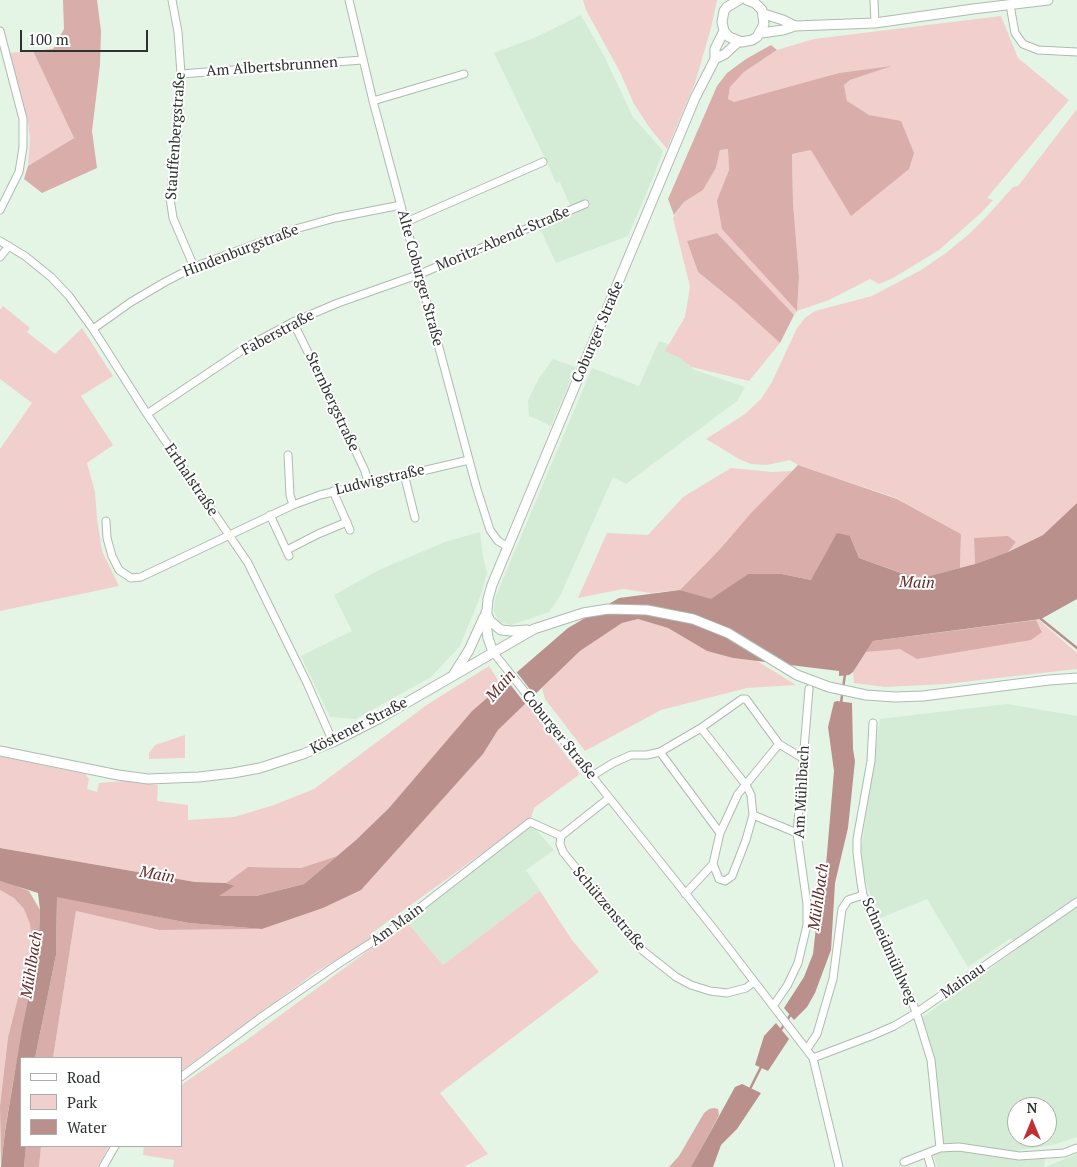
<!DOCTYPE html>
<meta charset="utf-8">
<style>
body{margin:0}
#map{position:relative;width:1077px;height:1167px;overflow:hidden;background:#e4f5e6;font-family:"PT Serif",serif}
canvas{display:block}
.legend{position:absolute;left:20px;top:1057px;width:162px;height:90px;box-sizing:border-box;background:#fff;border:1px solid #abadab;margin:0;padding:6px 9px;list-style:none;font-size:15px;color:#2d332e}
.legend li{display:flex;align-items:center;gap:10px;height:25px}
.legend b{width:25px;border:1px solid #abadab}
.north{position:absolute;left:1007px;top:1097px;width:50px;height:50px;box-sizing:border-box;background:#fff;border:1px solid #abadab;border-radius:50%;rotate:0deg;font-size:14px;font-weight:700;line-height:20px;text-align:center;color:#2d332e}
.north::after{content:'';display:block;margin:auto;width:18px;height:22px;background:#c03136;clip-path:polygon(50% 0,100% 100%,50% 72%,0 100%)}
.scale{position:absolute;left:20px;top:30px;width:128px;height:22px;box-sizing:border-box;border:2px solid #2d332e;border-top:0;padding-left:6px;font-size:15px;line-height:18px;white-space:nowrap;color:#2d332e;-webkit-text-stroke:4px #fff;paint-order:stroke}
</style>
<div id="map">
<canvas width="1077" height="1167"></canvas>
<ul class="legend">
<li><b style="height:6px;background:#fff"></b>Road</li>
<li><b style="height:14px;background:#f1cfcc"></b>Park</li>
<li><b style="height:14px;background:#b9908c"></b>Water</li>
</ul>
<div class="north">N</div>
<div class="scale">100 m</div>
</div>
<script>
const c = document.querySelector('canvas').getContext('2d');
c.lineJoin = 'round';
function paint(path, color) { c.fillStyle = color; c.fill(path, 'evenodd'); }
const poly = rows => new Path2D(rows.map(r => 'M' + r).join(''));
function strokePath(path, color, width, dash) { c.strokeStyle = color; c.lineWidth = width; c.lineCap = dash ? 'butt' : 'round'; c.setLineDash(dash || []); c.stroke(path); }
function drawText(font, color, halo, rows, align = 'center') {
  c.font = font + ' "PT Serif",serif'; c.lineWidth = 4; c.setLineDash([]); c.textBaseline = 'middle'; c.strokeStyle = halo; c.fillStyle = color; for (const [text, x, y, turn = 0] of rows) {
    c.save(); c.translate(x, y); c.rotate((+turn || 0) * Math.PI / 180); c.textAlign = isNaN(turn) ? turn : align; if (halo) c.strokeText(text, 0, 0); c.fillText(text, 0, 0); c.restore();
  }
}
paint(poly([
 [581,15,604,56,633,117,663,151,653,178,628,236,556,263,540,229,573,212,560,182,556,183,544,156,494,53,534,38],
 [659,341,693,353,692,369,745,387,737,401,626,484,613,477,561,594,549,612,511,625,499,622,494,612,495,598,592,368,639,386],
 [553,359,576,367,551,426,532,417,529,417,528,400,539,378],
 [480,532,483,557,487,573,482,592,460,646,431,677,356,719,330,717,301,656,352,631,334,595,379,570,445,542],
 [1007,704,1077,716,1077,1137,1053,1145,1009,1152,956,1144,943,1144,932,1060,920,1019,1019,948,1011,938,968,967,927,899,878,919,862,869,861,849,880,719],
 [1017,1107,1047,1107,1047,1137,1017,1137],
 [532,825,554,850,526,870,540,891,443,965,407,922],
 [960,1149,1019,1158,1045,1158,1044,1167,937,1167,933,1154],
 [1077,1154,1077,1167,1046,1167,1048,1166]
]), '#d4ebd6');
paint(poly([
 [583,0,717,0,711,28,695,83,667,149,649,127,634,104,620,72,586,10],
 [1001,16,1018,58,1069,100,987,198,993,200,981,213,939,250,893,278,879,284,870,279,829,300,797,311,794,315,717,233,687,241,698,272,736,303,780,343,749,381,692,367,678,357,665,351,685,317,690,287,673,218,684,202,703,190,716,168,720,150,728,149,729,170,717,200,797,310,799,277,793,203,792,154,811,150,891,120,869,115,855,108,847,101,844,85,850,80,888,67,839,73,734,103,728,99,730,87,744,72,777,50,814,39],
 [33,51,74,138,28,166,30,138,28,122,9,53],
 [1077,109,1077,503,1043,535,1008,552,1016,542,974,538,975,564,960,568,961,534,896,498,798,465,790,460,767,465,751,464,739,459,706,439,745,414,761,399,772,382,797,328,805,318,815,311,872,296,921,270,946,253,969,234,989,214,1013,187,1018,186],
 [3,306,30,328,27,332,55,354,82,328,113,376,81,396,113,445,87,463,95,492,97,519,102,551,119,586,0,611,0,449,32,403,0,379,0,310],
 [731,468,772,472,792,471,751,513,720,549,680,590,651,593,623,589,578,598,607,533,648,535,683,497],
 [638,619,668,628,707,651,733,658,757,661,796,685,747,688,661,710,585,751,545,699,542,688,580,651,622,623],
 [1036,620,1039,620,1077,653,1077,669,945,684,885,687,854,683,853,672,866,652,1042,632],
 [489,666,502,686,472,711,389,808,356,840,337,856,301,868,248,867,226,883,195,882,0,848,0,756,85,774,89,779,87,789,97,792,99,783,125,781,158,785,157,801,188,805,188,820,234,817,274,805,314,789,428,704],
 [526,703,580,774,534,808,531,818,372,933,373,938,316,972,181,1071,181,1058,53,1058,76,911,159,930,262,929,323,908,361,889,483,754,498,730],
 [185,735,185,758,149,759,149,753,155,745],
 [0,890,14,898,24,909,30,924,32,943,8,1037,0,1106],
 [540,891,572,940,599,972,440,1093,488,1154,464,1167,173,1167,174,1160,143,1155,144,1146,181,1146,181,1085,244,1042,407,922,443,965],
 [41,1146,109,1146,98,1167,39,1167]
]), '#f1cfcc');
paint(poly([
 [63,0,97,0,101,31,100,65,92,131,97,168,42,193,24,179,28,166,74,138,33,51,53,49,64,29],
 [771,45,777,50,744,72,730,87,728,99,734,102,839,73,892,66,850,80,844,85,847,101,869,115,901,121,914,153,909,169,851,216,811,150,792,154,793,203,799,277,797,311,722,229,717,200,729,170,728,149,720,150,716,168,703,190,684,202,674,215,668,199,717,86,727,73,746,59],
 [717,233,794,315,780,343,736,303,698,272,687,241],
 [798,465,897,499,961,534,960,568,919,579,859,558,850,536,811,580,782,574,748,574,711,600,680,590,720,549,751,513],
 [1008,536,1016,542,1008,552,975,564,974,538],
 [1036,620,1042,632,1031,640,917,659,900,649,866,652,873,641],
 [337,856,304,884,256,896,217,896,233,886,226,883,248,867,301,868],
 [0,881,9,883,29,891,40,910,39,935,34,972,13,1082,5,1130,1,1167,0,1106,8,1037,32,943,30,924,24,909,14,898,0,890],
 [57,896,189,923,262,929,159,930,76,911,53,1058,35,1058,56,955],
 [714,1108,718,1109,719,1115,693,1164,691,1167,669,1167,679,1156,704,1113,709,1109],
 [26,1146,41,1146,39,1167,24,1167]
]), '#d8adaa');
paint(poly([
 [1077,503,1077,599,1041,619,873,641,853,672,849,675,839,676,839,671,733,658,707,651,668,628,638,619,622,623,580,651,498,730,483,754,361,890,323,908,262,929,189,923,57,897,56,955,35,1058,21,1058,21,1146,26,1146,24,1167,1,1167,5,1131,22,1029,34,972,39,935,40,910,38,893,0,881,0,848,195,882,226,883,234,886,219,896,256,896,304,884,356,840,389,808,472,711,568,628,619,598,680,590,711,599,748,574,782,574,811,580,837,533,850,536,859,558,918,579,975,564,1008,552,1043,535],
 [837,701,852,703,853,749,855,761,848,828,835,883,831,950,815,993,807,1007,794,1020,784,1008,804,977,813,954,819,900,825,877,834,771,828,727,834,702],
 [776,1023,789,1039,768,1071,755,1065,764,1036],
 [742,1084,761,1093,737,1129,721,1145,713,1167,691,1167,735,1087]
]), '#b9908c');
paint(poly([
 [515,670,536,697,527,706,506,679]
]), '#e4f5e6');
strokePath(poly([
 [1041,619,1077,648],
 [841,703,845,674],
 [780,1031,791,1014],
 [749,1091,761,1067]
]), '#b9908c', 2.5);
const minor = poly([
 [172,0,178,32,181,74,178,132,170,198,173,218,194,267],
 [349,0,373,101,476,486,490,530,498,541,508,547],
 [874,0,875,23],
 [1010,5,1015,33,1023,44,1038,50,1077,52],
 [0,31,23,119,23,147,19,172,0,210],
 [181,74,362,60],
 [373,101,464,74],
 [406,222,543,162],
 [0,241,25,256,51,277,69,296,93,329,147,414,248,563,307,683,333,742],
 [0,257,9,246],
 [293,322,334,405,365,471,368,482],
 [93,329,131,302,165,282,194,267,299,228,335,218,401,205],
 [147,414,250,345,293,322,338,303,420,274,585,204],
 [288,455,290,495,293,505],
 [404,474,415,518],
 [333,491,350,530],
 [270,515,289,556],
 [106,521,107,538,112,556,119,570,131,578,141,577,293,505,320,495,469,460],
 [287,550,318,534,347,522],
 [493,652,717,933,813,1058,839,1167],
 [873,723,871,761,857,839,857,853,861,883,863,895,913,1004,919,1021,931,1060,940,1148],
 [701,728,746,785,751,795,753,815,746,840,732,876,725,881,719,879,713,864],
 [660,752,720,833],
 [592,776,613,763,631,755,647,755,660,752,701,728,742,699,746,699,779,744,804,759],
 [753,815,797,833],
 [561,836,560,844,563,852,642,950,676,977,691,985,710,991,727,993,746,988,754,982],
 [685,894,713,864,720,833,738,794,779,744],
 [773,1006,787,986,798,963,807,925,807,904,797,833,809,689],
 [807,1049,817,1034,833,979,842,909,848,900,863,895],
 [813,1058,871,1036,894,1026,916,1013,1077,902],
 [181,1077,260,1018,338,964,391,930,530,822,561,836,609,798],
 [927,1154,931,1167],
 [904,1162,940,1148,959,1147,1019,1156,1064,1153,1077,1148],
 [103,1167,115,1146]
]);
const tertiary = poly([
 [739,0,727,7,724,11,722,22,724,31,729,37,742,42,752,40,757,37,764,24,762,10,755,3,747,0],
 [764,14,783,20,795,26],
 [761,33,783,30,795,26,875,23,973,9,1048,0],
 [715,59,725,54,738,42],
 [486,612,490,621,501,630,512,631,527,630],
 [493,652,488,638,486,623,488,599,492,585,695,98,715,59,715,49,724,31],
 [454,674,469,650,484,617],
 [0,751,118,775,148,779,199,777,233,773,260,768,303,754,333,742,380,718,534,629,583,613,608,609,647,610,693,619,728,633,797,675,829,687,866,695,895,697,923,696,1049,680,1077,678]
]);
strokePath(minor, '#acbcae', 9);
strokePath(tertiary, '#acbcae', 11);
strokePath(minor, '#fff', 7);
strokePath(tertiary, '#fff', 9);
drawText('15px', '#2d332e', '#fff', [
 ["Am Albertsbrunnen",272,67,-4],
 ["Stauffenbergstraße",176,136,-86],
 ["Moritz-Abend-Straße",503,239,-23],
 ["Hindenburgstraße",241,251,-21],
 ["Alte Coburger Straße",420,278,75],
 ["Coburger Straße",598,332,-67],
 ["Faberstraße",278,333,-28],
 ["Sternbergstraße",332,402,65],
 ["Erthalstraße",191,480,56],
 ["Ludwigstraße",380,480,-13],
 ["Köstener Straße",359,726,-27],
 ["Coburger Straße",559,735,51],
 ["Am Mühlbach",802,792,-87],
 ["Schützenstraße",609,909,50],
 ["Am Main",397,925,-36],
 ["Schneidmühlweg",889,951,66],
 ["Mainau",963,981,-35]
]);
drawText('italic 16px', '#612a28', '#fff', [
 ["Main",917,583,2],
 ["Main",501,686,-49],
 ["Main",157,875,10],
 ["Mühlbach",819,897,-82],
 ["Mühlbach",32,965,-81]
]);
</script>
